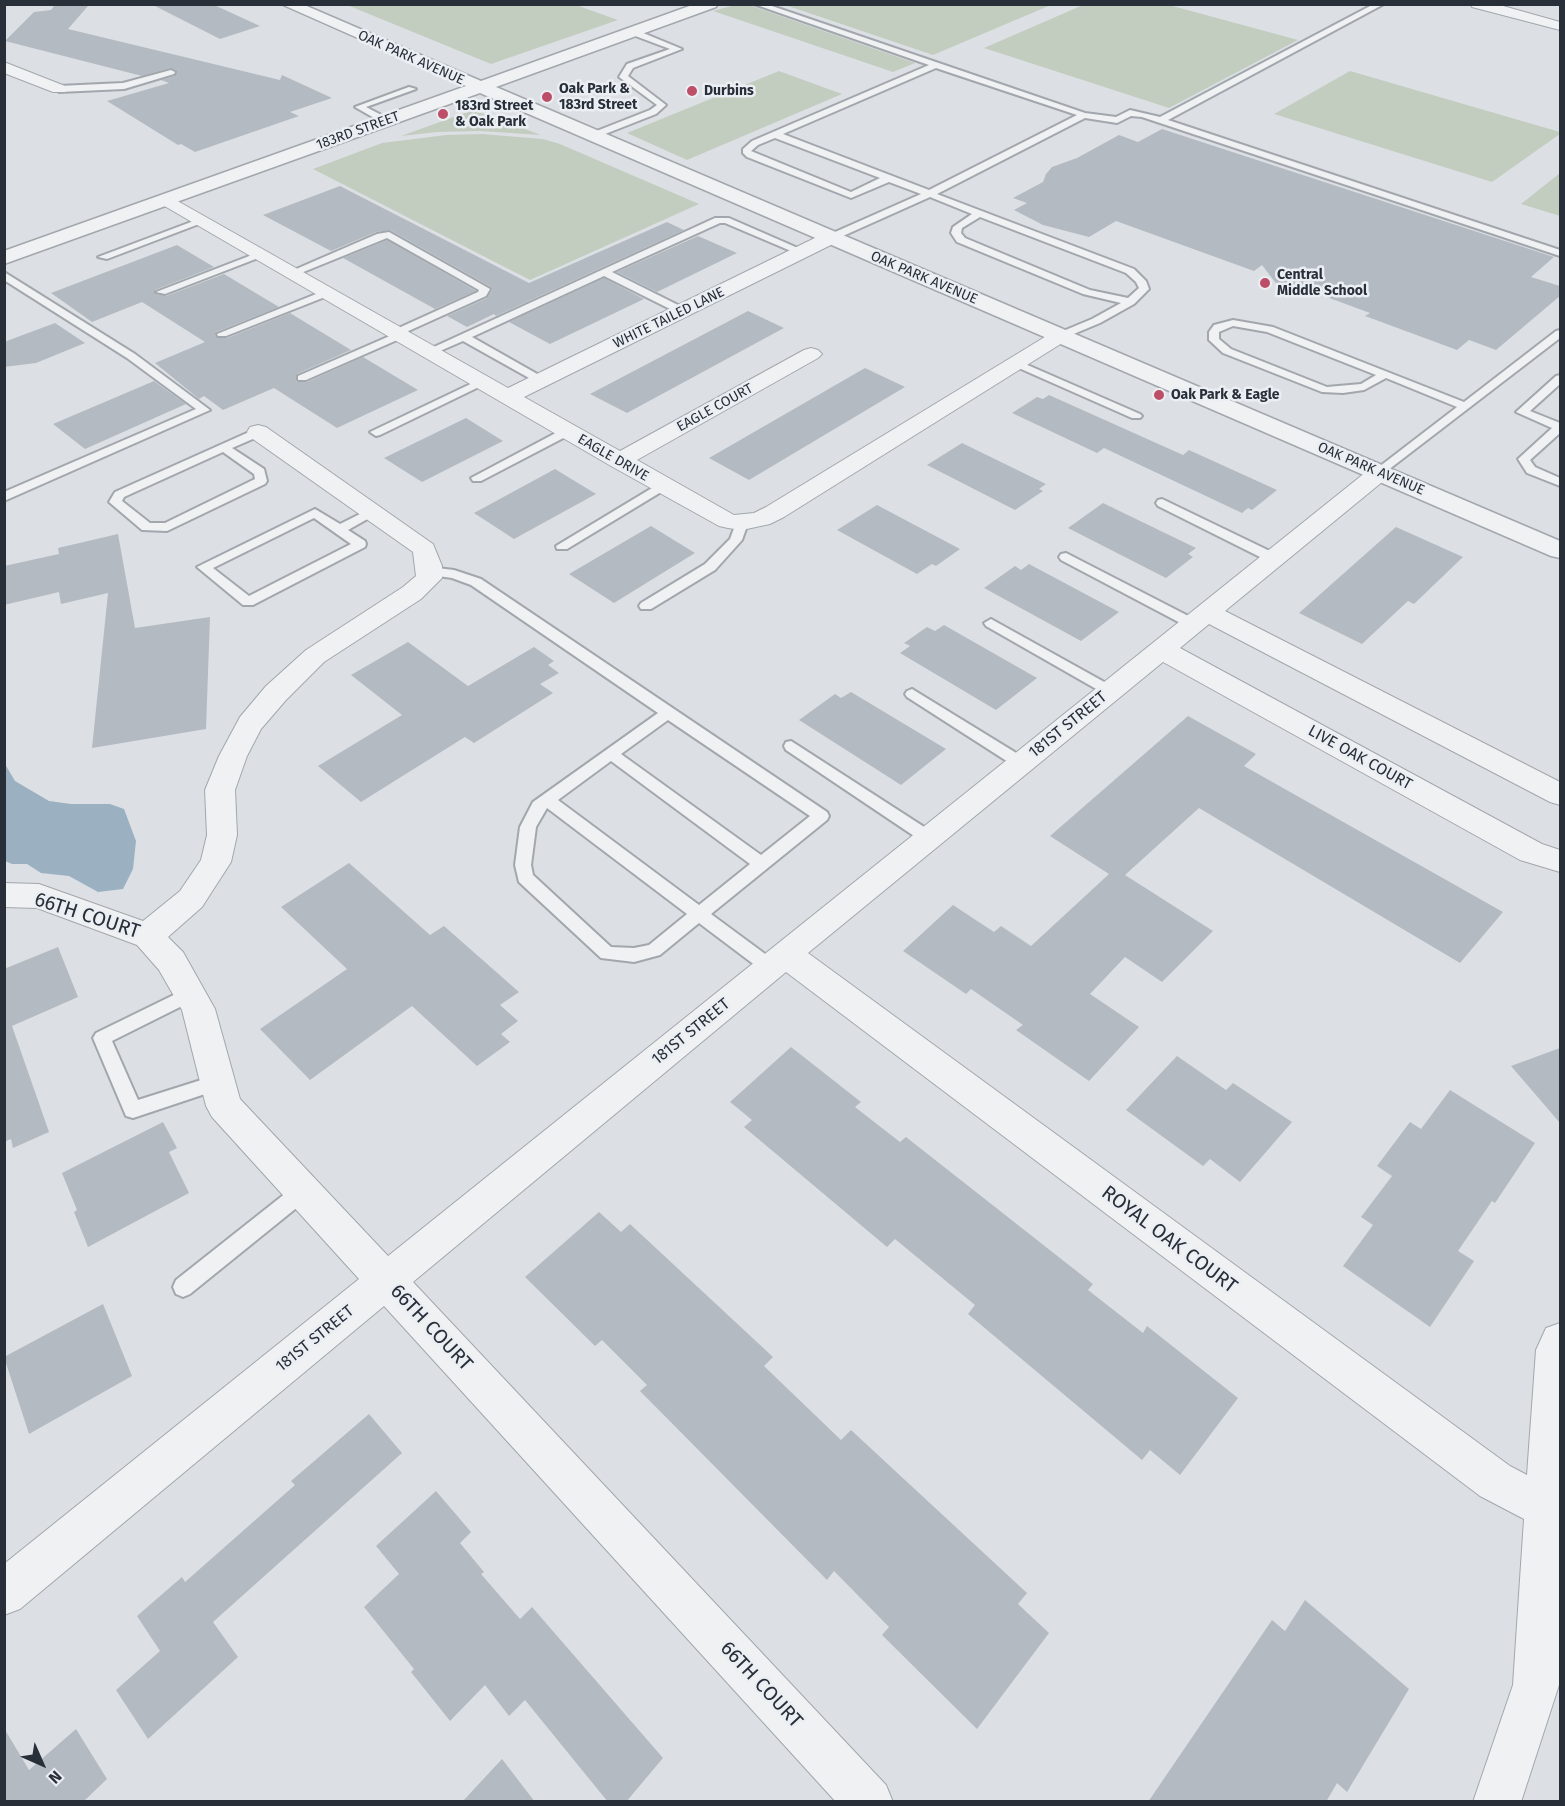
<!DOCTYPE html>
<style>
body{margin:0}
#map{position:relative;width:1565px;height:1806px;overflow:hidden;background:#dce0e4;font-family:"Fira Sans",sans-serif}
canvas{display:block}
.frame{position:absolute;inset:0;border:6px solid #282f39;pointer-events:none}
.north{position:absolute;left:12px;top:1734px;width:60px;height:60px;-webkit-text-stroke:4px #ebeff3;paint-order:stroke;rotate:135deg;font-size:16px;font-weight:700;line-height:24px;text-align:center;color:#282f39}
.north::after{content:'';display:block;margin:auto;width:21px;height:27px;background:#282f39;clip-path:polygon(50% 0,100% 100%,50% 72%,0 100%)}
</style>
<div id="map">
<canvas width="1565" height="1806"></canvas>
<div class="frame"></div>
<div class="north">N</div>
</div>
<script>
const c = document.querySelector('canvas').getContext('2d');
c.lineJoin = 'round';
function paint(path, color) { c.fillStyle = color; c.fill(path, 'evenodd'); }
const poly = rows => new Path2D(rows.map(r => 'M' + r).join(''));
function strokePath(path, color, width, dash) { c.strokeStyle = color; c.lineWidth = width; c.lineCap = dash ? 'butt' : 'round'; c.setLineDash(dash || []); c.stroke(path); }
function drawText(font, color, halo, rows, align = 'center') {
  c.font = font + ' "Fira Sans",sans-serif'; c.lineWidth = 5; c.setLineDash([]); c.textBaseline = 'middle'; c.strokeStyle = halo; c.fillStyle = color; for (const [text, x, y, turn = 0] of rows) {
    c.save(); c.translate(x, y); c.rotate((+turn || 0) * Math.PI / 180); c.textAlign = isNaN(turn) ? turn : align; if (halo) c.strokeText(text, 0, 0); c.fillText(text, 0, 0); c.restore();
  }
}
paint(poly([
 [898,4,902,6,1051,5,933,55,785,5],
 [347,5,576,5,618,20,491,64],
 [735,5,749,5,915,63,893,72,713,11],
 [1083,5,1169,5,1298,40,1169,108,984,48],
 [779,71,842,94,687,160,627,133],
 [1350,71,1560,132,1560,134,1492,182,1274,114],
 [473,110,541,135,480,131,437,132,401,136],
 [482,134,543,139,560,144,699,204,530,280,313,169,382,143,446,135],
 [1560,173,1560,216,1521,204]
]), '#c3cdbf');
paint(poly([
 [5,764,15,781,49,801,71,804,110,804,124,809,136,841,133,869,123,889,98,892,69,876,41,873,27,864,12,864,5,861]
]), '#9bb0c1');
paint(poly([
 [151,4,212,4,260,26,220,39],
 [54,6,88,6,68,29,280,80,282,75,332,98,290,112,299,116,195,152,181,144,178,145,107,101,169,83,161,80,175,76,176,70,170,68,142,76,5,41,34,12,51,10],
 [1162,129,1554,257,1531,277,1560,286,1560,296,1496,350,1469,340,1457,350,1365,316,1370,313,1313,292,1282,287,1275,282,1262,265,1254,271,1116,221,1089,237,1043,225,1014,210,1027,203,1013,198,1043,182,1046,174,1052,167,1077,158,1119,135,1138,142],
 [340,186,529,283,667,222,684,230,496,316,494,314,467,327,447,316,487,298,492,290,491,287,390,230,376,232,331,251,263,215],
 [698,236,737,253,657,292,617,272],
 [387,240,476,291,435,309,343,258],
 [177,245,214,267,155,290,156,294,166,296,224,274,279,307,216,332,215,335,218,338,227,338,290,313,351,350,297,374,296,382,307,382,363,357,418,390,337,428,274,388,223,410,204,396,199,399,155,363,205,342,142,302,92,322,51,293],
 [604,278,644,299,550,344,509,322],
 [748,311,784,328,627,413,590,394],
 [55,323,85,343,36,363,4,367,4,342],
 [865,368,905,387,749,480,709,458],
 [154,381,186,404,85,449,53,424],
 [1049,395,1183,455,1189,450,1277,490,1252,510,1248,508,1242,513,1104,448,1097,453,1012,413,1037,397,1043,399],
 [466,418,503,441,422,482,384,458],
 [962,443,1046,484,1039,489,1043,491,1015,510,927,465],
 [555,469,596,494,514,539,474,513],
 [1103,503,1196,548,1188,554,1193,557,1166,578,1068,528],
 [877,505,960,549,936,566,932,564,917,574,837,530],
 [651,526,695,553,614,603,569,574],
 [1396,527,1463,557,1414,604,1408,601,1362,644,1299,613],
 [118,534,135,628,210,617,206,729,92,748,108,593,61,604,59,592,4,605,4,566,59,554,58,548],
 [1029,564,1119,612,1081,641,984,588,1015,566,1021,570],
 [944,625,1037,678,996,710,900,653,910,646,904,643,927,627,935,631],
 [408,642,468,686,534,647,554,661,548,665,559,673,540,684,553,693,474,743,465,737,361,802,318,766,402,715,351,675],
 [851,692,946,749,901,785,799,720,835,694,841,698],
 [1188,716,1256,754,1244,766,1503,912,1460,963,1199,808,1125,875,1213,931,1162,982,1125,957,1090,994,1139,1027,1089,1081,1016,1030,1023,1025,971,989,966,994,903,951,953,905,994,932,1001,926,1031,946,1109,874,1050,836],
 [349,863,430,935,444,926,519,992,500,1005,518,1021,501,1034,510,1042,477,1066,412,1006,310,1080,260,1029,347,969,281,907],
 [58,947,78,997,12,1026,49,1132,13,1148,11,1139,4,1142,4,969],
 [791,1047,861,1102,855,1107,900,1142,906,1137,1093,1284,1088,1290,1143,1333,1147,1326,1238,1398,1180,1475,1150,1450,1142,1460,968,1314,975,1305,895,1239,887,1247,744,1127,752,1120,730,1102],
 [1560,1048,1560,1123,1511,1066],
 [1177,1056,1226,1090,1233,1083,1292,1122,1240,1182,1210,1159,1203,1166,1126,1110],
 [1450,1090,1535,1143,1495,1203,1492,1201,1458,1251,1474,1261,1430,1327,1343,1266,1373,1225,1361,1217,1392,1176,1377,1166,1410,1122,1421,1129],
 [163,1122,177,1148,169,1152,189,1193,88,1247,74,1212,77,1210,62,1173],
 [599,1212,621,1232,630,1224,773,1357,764,1366,841,1440,851,1430,1027,1593,1018,1604,1049,1633,977,1729,882,1635,889,1627,834,1571,827,1580,640,1391,647,1385,602,1340,595,1346,525,1277],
 [103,1304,132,1376,29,1434,4,1357],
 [369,1414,402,1453,213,1622,238,1657,148,1739,116,1690,160,1651,137,1616,182,1577,185,1582,295,1485,291,1481],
 [436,1491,471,1532,460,1543,484,1572,481,1574,520,1619,532,1607,663,1758,626,1802,608,1802,525,1700,509,1716,485,1685,450,1721,411,1672,414,1669,364,1607,399,1574,376,1546],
 [1305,1600,1409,1689,1347,1792,1337,1783,1326,1802,1148,1802,1272,1620,1285,1631],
 [4,1728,29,1770,76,1729,107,1779,83,1802,4,1802],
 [502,1759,535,1802,462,1802]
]), '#b4bac1');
const service = poly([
 [754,4,766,4,1085,113,1116,117,1130,110,1160,117,1374,4,1384,4,1168,120,1560,250,1560,256,1142,117,1131,116,1117,123,1085,118,937,194,1134,269,1146,281,1149,289,1134,304,1100,323,1064,338,1056,338,1056,334,1092,319,1121,303,1083,294,957,242,951,233,953,227,972,214,930,197,834,240,826,240,826,236,921,194,889,182,851,198,747,157,743,153,743,149,752,141,929,65,754,4],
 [936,68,1077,115,929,190,783,134,936,68],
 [775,138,880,178,851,192,751,151,758,145,775,138],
 [980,217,1126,273,1136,282,1139,288,1128,298,1090,290,965,238,961,233,962,228,980,217],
 [630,30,636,30,682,49,633,68,628,76,666,105,656,114,595,138,589,138,589,134,650,110,657,105,619,77,627,64,670,49,630,34,630,30],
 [171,70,175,72,174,74,124,89,59,92,55,89,59,86,123,83,171,70],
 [409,87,416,89,366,107,389,119,389,123,383,123,355,107,409,87],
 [715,218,729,218,807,252,798,254,725,223,720,223,612,272,686,309,686,313,678,313,604,276,472,337,546,379,546,383,538,383,463,341,433,354,429,355,423,352,715,218],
 [199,219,207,221,107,259,98,257,199,219],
 [389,232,490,289,486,296,404,333,404,337,306,380,298,380,298,376,392,335,392,331,478,292,479,290,387,238,296,275,287,273,377,234,389,232],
 [257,253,266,255,165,294,156,292,257,253],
 [4,272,135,354,210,410,4,501,4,492,196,409,127,358,4,280,4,272],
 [326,290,331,293,330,295,226,336,218,336,217,334,326,290],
 [1233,320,1273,327,1464,402,1556,331,1560,330,1560,338,1379,477,1375,476,1375,470,1457,407,1386,378,1364,390,1343,393,1322,392,1223,353,1209,340,1209,332,1214,325,1233,320],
 [1233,326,1267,332,1376,375,1361,384,1327,387,1231,349,1219,339,1219,332,1233,326],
 [1016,360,1140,414,1142,416,1140,418,1132,418,1012,365,1010,363,1016,360],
 [1560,375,1560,384,1530,411,1560,423,1560,433,1530,460,1535,467,1560,478,1560,486,1527,473,1518,459,1552,428,1516,412,1556,376,1560,375],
 [481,379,485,380,485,384,380,435,376,436,370,432,481,379],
 [567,427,571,428,571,434,481,481,473,481,471,478,567,427],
 [258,428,264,432,262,435,232,448,264,469,267,481,265,484,167,531,142,530,109,502,115,492,258,428],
 [223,452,254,474,255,479,165,523,150,523,122,501,124,497,223,452],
 [662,482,666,483,668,486,666,489,567,549,557,549,556,546,662,482],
 [1162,499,1278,555,1280,558,1278,561,1268,561,1158,506,1156,503,1158,500,1162,499],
 [315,509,340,524,368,510,372,509,378,513,348,530,365,541,366,544,365,547,253,605,243,605,197,567,315,509],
 [314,518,351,544,249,596,213,568,314,518],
 [742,519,748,523,742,540,715,570,651,609,641,609,639,606,641,603,705,564,730,539,736,523,742,519],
 [1066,553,1198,621,1200,624,1198,627,1188,627,1061,560,1059,557,1061,554,1066,553],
 [429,567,454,570,481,579,827,812,829,816,827,820,711,914,776,962,779,967,776,972,770,974,764,972,699,923,660,955,634,962,601,958,519,882,515,865,520,827,533,802,658,713,471,585,452,578,424,574,422,571,429,567],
 [668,720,810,816,761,855,621,754,668,720],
 [611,761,750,864,699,905,558,800,611,761],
 [547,808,687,914,649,945,634,948,611,947,533,875,531,865,536,827,547,808],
 [991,619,1115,688,1117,691,1115,694,1105,694,986,626,984,623,991,619],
 [912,689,1026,759,1029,763,1026,767,1016,767,907,697,905,694,907,691,912,689],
 [791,741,935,834,937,838,935,842,923,842,786,750,784,746,786,742,791,741],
 [190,987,196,989,199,994,196,999,112,1041,138,1100,217,1075,223,1078,226,1083,223,1088,133,1118,126,1116,93,1038,96,1033,190,987],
 [303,1182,310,1185,313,1191,310,1197,190,1294,183,1297,176,1294,173,1287,176,1280,296,1185,303,1182]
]);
const minor = poly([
 [1470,4,1496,4,1560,22,1560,30,1472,7,1470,4],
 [4,62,65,86,67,89,65,92,53,92,4,73,4,62],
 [167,195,508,388,823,234,837,234,839,238,837,242,524,397,620,451,804,350,811,348,818,350,822,354,818,358,637,460,734,515,754,513,766,507,1053,332,1060,330,1067,332,1070,336,1067,340,784,517,770,524,742,530,728,528,719,526,611,466,161,204,158,200,161,196,167,195],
 [258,425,266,427,433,544,442,566,442,578,421,599,324,662,286,700,261,729,247,756,235,790,237,835,231,862,202,907,168,937,183,952,215,1009,240,1099,388,1256,1371,468,1379,466,1387,468,1391,473,1387,478,1225,611,1560,782,1560,805,1550,802,1209,624,1180,648,1542,844,1560,850,1560,872,1520,860,1163,662,808,953,1510,1466,1527,1475,1536,1350,1546,1328,1560,1323,1559,1685,1521,1802,1473,1802,1513,1685,1524,1519,1480,1496,786,972,413,1282,886,1785,893,1802,836,1802,384,1306,20,1609,4,1615,4,1564,359,1279,212,1117,206,1106,182,1010,159,970,137,945,37,908,4,907,4,883,39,884,143,921,180,891,201,860,207,835,205,790,219,756,240,717,266,686,306,650,403,587,416,576,413,552,250,437,247,432,250,427,258,425]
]);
const tertiary = poly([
 [281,4,302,4,481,81,695,4,718,4,716,7,496,87,1560,541,1560,558,1551,556,480,93,4,264,4,251,466,86,281,4]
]);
strokePath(service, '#a2a7ad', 4);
strokePath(minor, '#a2a7ad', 2);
strokePath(tertiary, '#a2a7ad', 3);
paint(service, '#eff1f3');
paint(minor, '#eff1f3');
paint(tertiary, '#eff1f3');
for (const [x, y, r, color] of [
 [692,91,6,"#bc4f67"],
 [547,97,6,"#bc4f67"],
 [443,114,6,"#bc4f67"],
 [1265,283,6,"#bc4f67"],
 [1159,395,6,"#bc4f67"]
]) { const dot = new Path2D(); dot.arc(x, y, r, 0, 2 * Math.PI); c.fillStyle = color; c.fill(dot); strokePath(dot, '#ebeff3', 2); }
drawText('14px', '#282f39', '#ebeff3', [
 ["OAK PARK AVENUE",411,58,24],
 ["183RD STREET",358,131,-20],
 ["OAK PARK AVENUE",924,278,23],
 ["WHITE TAILED LANE",669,318,-26],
 ["EAGLE COURT",715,408,-29],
 ["EAGLE DRIVE",613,458,30],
 ["OAK PARK AVENUE",1371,469,23]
]);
drawText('bold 14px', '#282f39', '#ebeff3', [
 ["Oak Park &",559,89],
 ["183rd Street",559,105],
 ["Durbins",704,91],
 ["183rd Street",455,106],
 ["& Oak Park",455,122],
 ["Central",1277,275],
 ["Middle School",1277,291],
 ["Oak Park & Eagle",1171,395]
], 'left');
drawText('16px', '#282f39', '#ebeff3', [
 ["181ST STREET",1068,725,-39],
 ["LIVE OAK COURT",1360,758,29],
 ["181ST STREET",691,1032,-39],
 ["181ST STREET",315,1339,-39]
]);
drawText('20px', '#282f39', '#ebeff3', [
 ["66TH COURT",87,916,18],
 ["ROYAL OAK COURT",1169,1240,37],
 ["66TH COURT",431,1328,47],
 ["66TH COURT",761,1685,47]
]);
</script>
